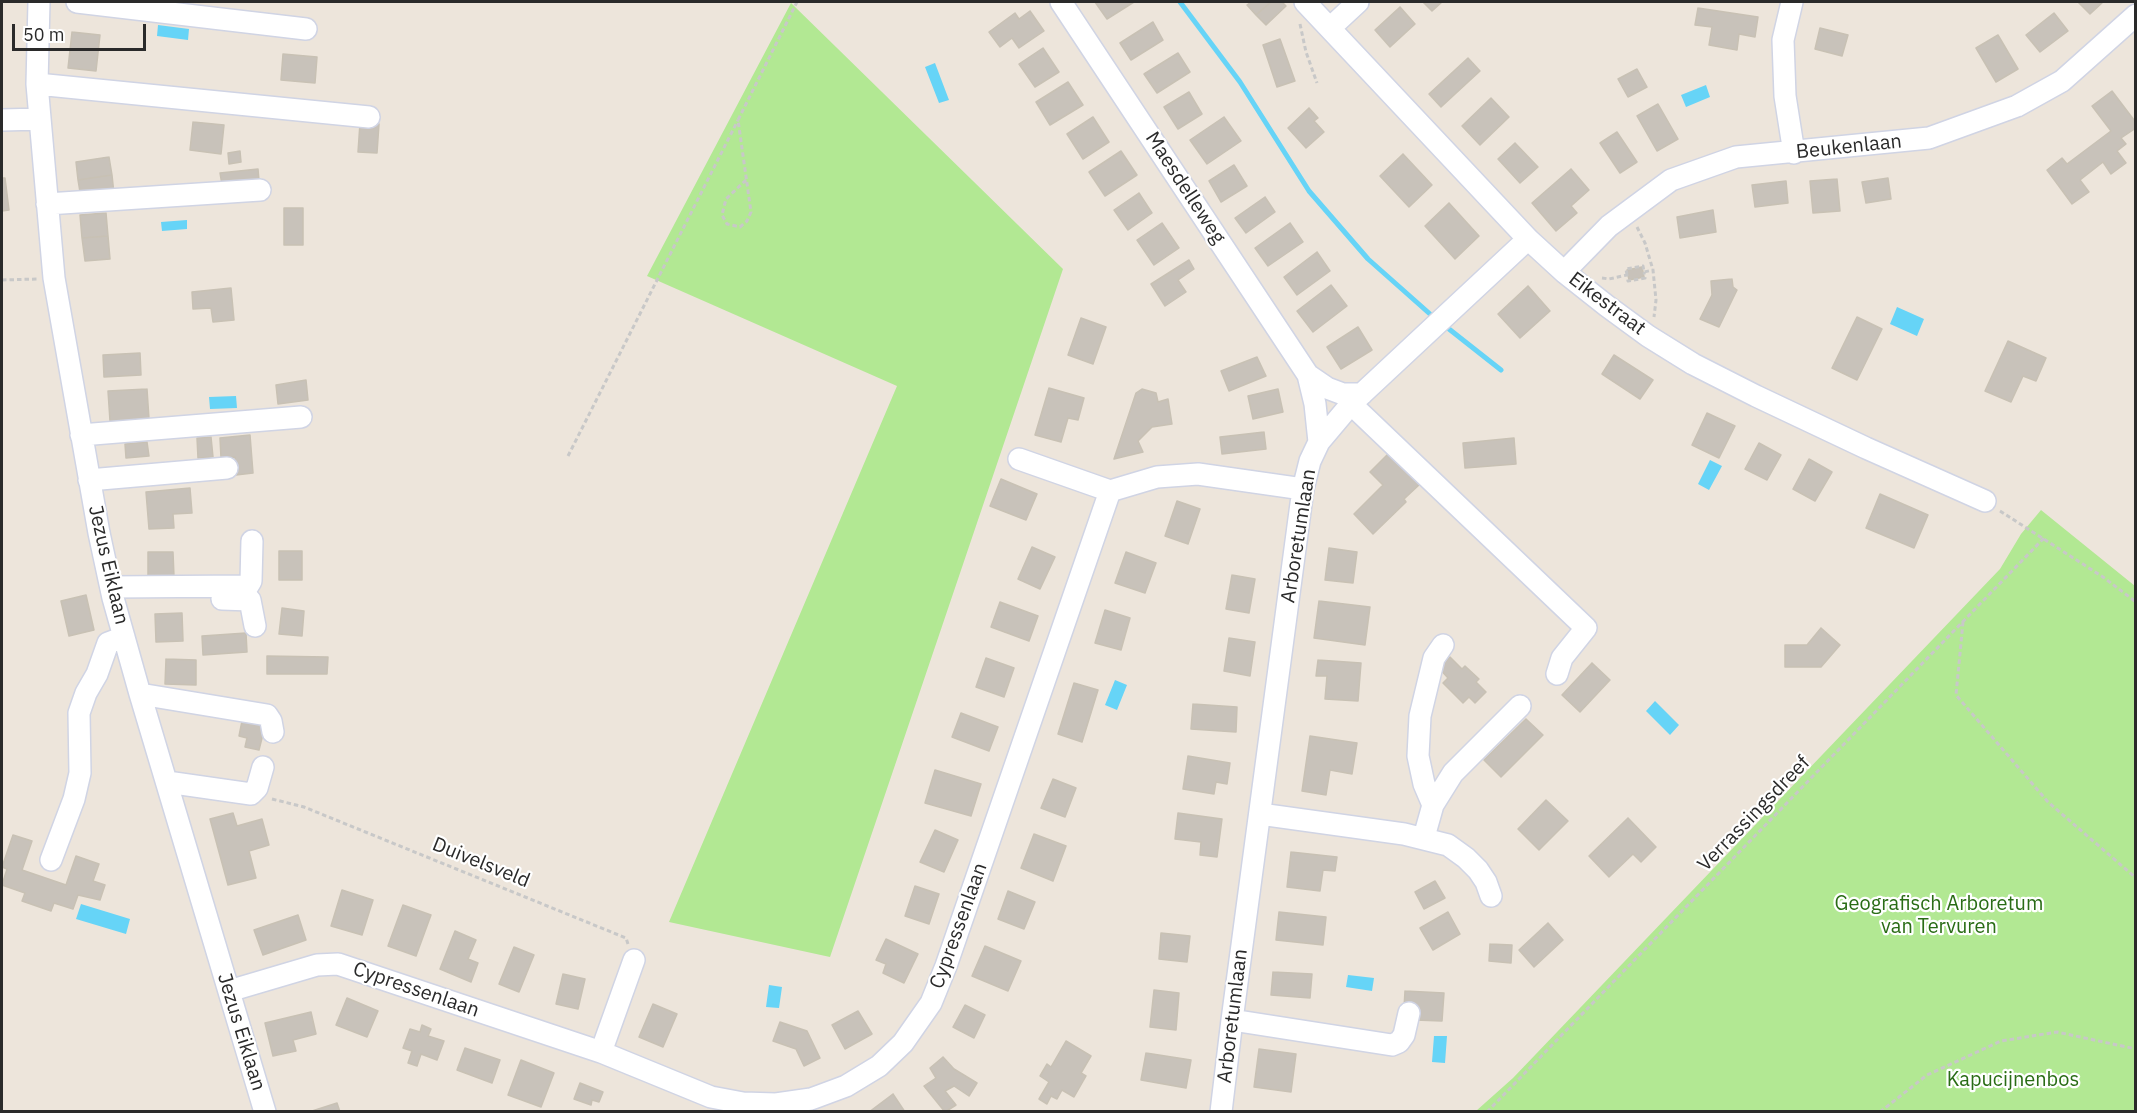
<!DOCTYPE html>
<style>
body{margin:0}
#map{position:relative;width:2137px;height:1113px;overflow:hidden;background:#ede5db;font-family:"IBM Plex Sans",sans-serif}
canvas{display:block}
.frame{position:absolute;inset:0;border:3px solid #2a2a2a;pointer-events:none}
.scale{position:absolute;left:12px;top:24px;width:134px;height:27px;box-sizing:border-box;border:3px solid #2a2a2a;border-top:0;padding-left:8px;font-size:18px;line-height:21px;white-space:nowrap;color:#2a2a2a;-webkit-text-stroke:4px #fff;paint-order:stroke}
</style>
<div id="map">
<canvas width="2137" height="1113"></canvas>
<div class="frame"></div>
<div class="scale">50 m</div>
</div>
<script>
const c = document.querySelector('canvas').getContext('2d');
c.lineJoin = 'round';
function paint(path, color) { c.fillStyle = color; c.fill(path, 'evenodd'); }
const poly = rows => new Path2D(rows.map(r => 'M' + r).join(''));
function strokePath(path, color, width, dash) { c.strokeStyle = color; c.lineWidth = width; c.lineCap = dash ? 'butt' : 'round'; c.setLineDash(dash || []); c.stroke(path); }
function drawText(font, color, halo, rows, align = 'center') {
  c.font = font + ' "IBM Plex Sans",sans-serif'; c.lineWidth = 4.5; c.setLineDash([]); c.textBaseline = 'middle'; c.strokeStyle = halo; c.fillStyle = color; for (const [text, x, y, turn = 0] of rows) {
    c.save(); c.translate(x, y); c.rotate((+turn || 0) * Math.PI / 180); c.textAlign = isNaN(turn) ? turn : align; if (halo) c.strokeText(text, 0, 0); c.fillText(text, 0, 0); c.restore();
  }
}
paint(poly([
 [791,3,1063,269,830,957,669,922,897,386,647,276],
 [2041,510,2135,586,2135,1111,1476,1111,1513,1078,2000,569,2021,534]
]), '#b2e893');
paint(poly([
 [158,25,189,29,188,40,157,36],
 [935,63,949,100,939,103,925,67],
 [1706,85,1710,97,1686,107,1681,95],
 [187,220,187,229,162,231,161,222],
 [1897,307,1924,319,1917,336,1890,324],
 [236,396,237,408,210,409,209,397],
 [1710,460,1722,466,1709,490,1698,484],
 [1115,680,1127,685,1117,710,1105,705],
 [1655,701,1679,725,1670,735,1646,711],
 [81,904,130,919,126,934,76,919],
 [1348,975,1374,978,1372,991,1346,987],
 [769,985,782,987,779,1008,766,1007],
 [1434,1036,1447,1036,1445,1063,1432,1062]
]), '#66d4f7');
strokePath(poly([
 [1180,2,1240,82,1309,191,1368,259,1430,314],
 [1449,329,1501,370]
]), '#66d4f7', 5);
const building = poly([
 [1095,2,1134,2,1107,19,1095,2],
 [1251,2,1271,2,1256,15,1247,5,1251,2],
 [1271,2,1282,2,1286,6,1266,25,1256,15,1271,2],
 [1423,2,1442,2,1432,11,1423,2],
 [2078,2,2103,2,2090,14,2078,2],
 [1400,7,1415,24,1390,47,1375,30,1400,7],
 [1698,8,1758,17,1755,37,1739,34,1737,50,1709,45,1712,27,1695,25,1698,8],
 [1030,11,1044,31,1019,48,1012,38,1000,47,989,32,1015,13,1019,19,1030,11],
 [2054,13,2068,31,2040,52,2026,35,2054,13],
 [1153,22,1163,40,1131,60,1120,43,1153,22],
 [1820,28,1848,35,1842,56,1815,49,1820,28],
 [72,32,100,35,96,71,68,68,72,32],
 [1998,35,2018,69,1996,82,1976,48,1998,35],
 [1280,39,1295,81,1277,87,1263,45,1280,39],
 [1043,48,1059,72,1035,87,1019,64,1043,48],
 [1178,53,1190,72,1157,93,1144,74,1178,53],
 [283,54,317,57,315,83,281,80,283,54],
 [1468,58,1480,71,1441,107,1429,94,1468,58],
 [1637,69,1647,87,1628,97,1618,79,1637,69],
 [1068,82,1083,105,1050,125,1036,102,1068,82],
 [2112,91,2134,120,2136,119,2136,128,2121,138,2126,144,2117,151,2126,163,2111,174,2103,162,2080,180,2089,192,2072,204,2047,170,2062,158,2067,164,2111,131,2092,106,2112,91],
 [1189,92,1202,114,1178,129,1164,107,1189,92],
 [1491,98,1509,117,1480,145,1462,126,1491,98],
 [1658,104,1678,139,1657,151,1637,116,1658,104],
 [1309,108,1318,118,1314,121,1324,132,1306,148,1288,128,1309,108],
 [1093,117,1109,142,1083,159,1067,134,1093,117],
 [1224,117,1241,141,1207,164,1190,140,1224,117],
 [193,122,224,125,221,154,190,150,193,122],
 [360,123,379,124,377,153,358,152,360,123],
 [1617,132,1637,162,1620,173,1600,143,1617,132],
 [1515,143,1538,167,1520,183,1498,159,1515,143],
 [240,151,241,162,229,164,228,153,240,151],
 [1121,151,1137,175,1105,196,1089,172,1121,151],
 [1403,154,1432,185,1409,207,1380,176,1403,154],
 [109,157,112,175,78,180,76,162,109,157],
 [1234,165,1247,186,1221,202,1209,181,1234,165],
 [258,169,259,181,222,185,220,173,258,169],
 [1571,169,1589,190,1571,206,1577,213,1556,231,1532,203,1571,169],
 [112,175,114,194,81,198,78,180,112,175],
 [2,178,5,178,9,210,2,211,2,178],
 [1888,178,1891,199,1866,203,1862,182,1888,178],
 [1837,179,1840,211,1813,213,1810,181,1837,179],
 [1786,181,1788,203,1755,207,1752,185,1786,181],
 [1139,193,1152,213,1128,230,1114,210,1139,193],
 [1265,197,1275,212,1246,233,1235,218,1265,197],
 [1449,203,1479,236,1455,259,1425,226,1449,203],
 [284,208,303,208,303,245,284,245,284,208],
 [1713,210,1716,232,1680,238,1677,217,1713,210],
 [106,213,108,236,82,238,80,215,106,213],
 [1162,223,1179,248,1154,265,1137,240,1162,223],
 [1290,223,1303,242,1268,266,1255,248,1290,223],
 [108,236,110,259,85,261,82,238,108,236],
 [1317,252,1330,271,1297,295,1284,277,1317,252],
 [1189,260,1194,269,1178,280,1186,292,1165,306,1151,284,1189,260],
 [1642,267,1644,277,1629,280,1627,270,1642,267],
 [1732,279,1733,287,1737,290,1719,327,1700,319,1712,295,1711,281,1732,279],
 [1331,285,1347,306,1313,332,1297,311,1331,285],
 [1528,286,1550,311,1520,338,1498,314,1528,286],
 [231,288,234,320,213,322,211,308,193,309,192,292,231,288],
 [1857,317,1882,329,1857,380,1832,368,1857,317],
 [1081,318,1106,327,1093,364,1068,355,1081,318],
 [1358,327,1372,350,1341,369,1327,347,1358,327],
 [2008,341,2046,358,2036,381,2023,376,2011,402,1985,391,2008,341],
 [140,353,141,375,104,377,103,355,140,353],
 [1614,355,1653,380,1640,399,1602,374,1614,355],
 [1257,357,1266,376,1229,391,1221,371,1257,357],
 [306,380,308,400,278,404,276,385,306,380],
 [1049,388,1084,398,1078,420,1068,418,1061,442,1035,435,1049,388],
 [147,389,149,419,110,421,108,391,147,389],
 [1142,389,1156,393,1158,402,1168,399,1172,424,1152,427,1138,441,1143,452,1114,459,1136,393,1142,389],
 [1278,389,1283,412,1253,419,1248,396,1278,389],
 [1707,413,1735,426,1719,458,1692,445,1707,413],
 [1264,432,1266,449,1222,454,1220,437,1264,432],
 [250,435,253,473,236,475,235,457,221,458,220,438,250,435],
 [211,437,213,457,198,458,197,438,211,437],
 [1514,438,1516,464,1465,468,1463,443,1514,438],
 [147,442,149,456,126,458,125,444,147,442],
 [1759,443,1781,455,1767,480,1745,469,1759,443],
 [1389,453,1420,484,1404,499,1406,502,1373,534,1354,514,1383,485,1370,472,1389,453],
 [1809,459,1832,472,1815,501,1793,489,1809,459],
 [1001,479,1037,494,1026,520,990,506,1001,479],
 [190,488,192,513,173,514,174,528,149,529,146,492,190,488],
 [1880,494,1928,515,1914,548,1866,528,1880,494],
 [1177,501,1200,509,1188,544,1165,536,1177,501],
 [1032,547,1055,557,1040,589,1018,579,1032,547],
 [1329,548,1357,552,1353,583,1325,580,1329,548],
 [279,551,302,551,302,580,279,580,279,551],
 [148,552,173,552,174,577,148,578,148,552],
 [1126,552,1156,563,1145,593,1115,583,1126,552],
 [1232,575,1255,579,1249,613,1226,609,1232,575],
 [86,595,94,630,69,636,61,601,86,595],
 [1319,601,1370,607,1365,645,1314,638,1319,601],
 [1000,602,1038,616,1029,641,991,627,1000,602],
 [282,608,304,611,302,636,279,634,282,608],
 [1105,610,1130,618,1121,650,1095,643,1105,610],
 [182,613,183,641,156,642,155,614,182,613],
 [1821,628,1840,645,1821,667,1785,667,1785,645,1807,645,1821,628],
 [246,633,247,652,203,655,202,636,246,633],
 [1229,638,1255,642,1250,676,1224,671,1229,638],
 [267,656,328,657,327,674,267,674,267,656],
 [1450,657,1462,669,1465,666,1479,679,1476,682,1486,692,1475,703,1469,697,1463,703,1443,683,1448,678,1439,668,1450,657],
 [986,658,1014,668,1004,697,976,687,986,658],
 [166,659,196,660,196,685,165,684,166,659],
 [1318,660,1361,663,1358,701,1325,699,1327,676,1316,676,1318,660],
 [1592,663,1610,680,1580,712,1562,695,1592,663],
 [1074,683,1098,690,1082,742,1058,734,1074,683],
 [1193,704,1237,707,1236,732,1191,729,1193,704],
 [961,713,998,727,989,751,952,737,961,713],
 [1526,719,1543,735,1501,777,1484,760,1526,719],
 [242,721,265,726,259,750,245,747,247,738,239,736,242,721],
 [1310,736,1357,743,1352,774,1330,770,1326,795,1302,791,1310,736],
 [1188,756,1230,763,1227,784,1216,782,1214,794,1183,789,1188,756],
 [935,770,981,784,971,816,925,803,935,770],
 [1053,779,1076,788,1065,817,1041,808,1053,779],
 [1546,800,1568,821,1539,850,1518,829,1546,800],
 [233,813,237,826,262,819,269,845,249,851,256,878,228,885,210,819,233,813],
 [1178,813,1222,819,1217,857,1200,855,1201,842,1175,839,1178,813],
 [1628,818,1656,847,1641,862,1633,854,1609,877,1589,856,1628,818],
 [935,830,958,840,944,872,920,862,935,830],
 [1034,834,1066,846,1053,881,1021,868,1034,834],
 [13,835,32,841,22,870,66,885,76,856,99,864,93,881,105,885,100,900,78,895,73,909,54,903,51,911,22,901,25,893,2,885,7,869,2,867,13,835],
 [1291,852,1337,857,1335,871,1323,870,1320,891,1287,887,1291,852],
 [1435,881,1445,898,1424,909,1415,892,1435,881],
 [915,886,939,894,929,924,905,916,915,886],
 [342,890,373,900,362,935,331,926,342,890],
 [1008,891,1035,902,1024,929,998,919,1008,891],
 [403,905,431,915,416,956,388,946,403,905],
 [1279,912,1326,917,1323,945,1276,940,1279,912],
 [1448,912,1460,934,1433,950,1420,928,1448,912],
 [298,915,306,940,263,955,254,930,298,915],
 [1548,923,1563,940,1534,967,1519,950,1548,923],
 [455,931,476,940,468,959,478,963,471,982,440,969,455,931],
 [1161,933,1190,936,1187,962,1159,959,1161,933],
 [886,939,918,954,904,983,883,973,886,964,876,960,886,939],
 [1490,944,1512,945,1511,963,1489,961,1490,944],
 [985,946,1021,961,1008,991,972,976,985,946],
 [514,947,534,955,519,992,499,984,514,947],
 [1273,972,1312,974,1310,998,1271,995,1273,972],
 [563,974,585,979,578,1009,556,1004,563,974],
 [1154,990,1179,993,1176,1030,1150,1027,1154,990],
 [1405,991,1444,993,1442,1021,1415,1020,1404,1008,1405,991],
 [347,998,378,1011,367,1037,336,1025,347,998],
 [653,1004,677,1014,663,1047,639,1037,653,1004],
 [965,1005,985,1015,974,1038,953,1027,965,1005],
 [858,1011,872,1034,845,1049,832,1025,858,1011],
 [311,1012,316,1034,293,1040,296,1051,273,1056,265,1023,311,1012],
 [780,1022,807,1031,820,1058,804,1066,796,1049,773,1041,780,1022],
 [422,1025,431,1029,428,1036,444,1041,437,1060,421,1054,417,1066,408,1063,412,1051,403,1048,410,1029,420,1032,422,1025],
 [1066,1041,1091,1056,1081,1073,1086,1076,1074,1097,1062,1090,1057,1099,1051,1096,1047,1104,1039,1099,1049,1082,1040,1076,1047,1064,1051,1067,1066,1041],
 [465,1048,500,1060,492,1083,457,1070,465,1048],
 [1259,1049,1296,1054,1291,1092,1254,1087,1259,1049],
 [1146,1053,1191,1060,1186,1088,1141,1080,1146,1053],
 [943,1057,954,1069,977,1083,969,1096,954,1086,945,1091,956,1105,945,1112,924,1086,936,1078,930,1068,943,1057],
 [521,1060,554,1073,541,1107,508,1095,521,1060],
 [580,1083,603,1092,599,1102,592,1100,591,1105,574,1099,580,1083],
 [893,1094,905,1112,869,1112,893,1094],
 [337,1103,340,1112,309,1112,337,1103]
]);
paint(building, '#c8c2ba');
strokePath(building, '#c8c1b4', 1.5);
const minor = poly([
 [39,2,37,84,54,278,99,533,113,598,140,694,265,1112],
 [77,2,306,29],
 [1061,2,1308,375,1315,404,1319,442],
 [1305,2,1528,239,1564,272,1607,306,1648,336,1693,364,1756,396,1866,448,1985,501],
 [1792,2,1783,40,1785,96,1794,153],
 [1330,28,1358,2],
 [37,84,369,117],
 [2,120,40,119],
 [47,204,260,190],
 [1564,272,1609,226,1671,180,1736,157,1929,138,2017,106,2062,81,2136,15],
 [1308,375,1327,388,1343,394,1362,394],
 [1351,404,1586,628,1562,658,1557,674],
 [81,435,301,417],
 [1019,459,1110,491],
 [89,480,227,468],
 [111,587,248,586,251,581,252,541],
 [222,599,250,600,255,626],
 [140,694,267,715,271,721,273,732],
 [167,782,251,794,257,788,263,767],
 [1433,805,1424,784,1418,756,1420,716,1434,658,1443,645],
 [1260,814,1404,834,1448,845,1466,858,1478,870,1486,882,1491,896],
 [1424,837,1433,805,1453,773,1520,706],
 [51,860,74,799,80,773,79,713,86,693,97,674,108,643,124,637],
 [229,991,317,965,338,964,601,1052,711,1097,743,1103,776,1104,811,1099,846,1086,879,1066,903,1043,931,1003,946,966,1110,491,1157,477,1198,474,1303,489],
 [1232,1020,1392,1045,1399,1042,1404,1035,1409,1013],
 [601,1052,634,960],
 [1221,1112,1232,1020,1303,489,1310,461,1319,442,1351,404,1528,239]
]);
strokePath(minor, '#d0d4e4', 24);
strokePath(poly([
 [1300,24,1306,52,1317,83],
 [746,180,726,199,722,215,727,224,740,227,747,221,751,212,738,120,797,2],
 [1637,227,1645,243,1653,270,1656,300,1654,317],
 [1627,275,1626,269,1643,266,1644,272,1653,270],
 [1602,278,1609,279,1627,275,1628,281,1645,278,1644,272],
 [2,280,37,279],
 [568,456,738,120],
 [2000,511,2103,577,2136,602],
 [1963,622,1956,695,2048,802,2136,878],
 [272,799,304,807,626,938,628,944],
 [1487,1112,2044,538],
 [1880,1112,1927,1075,2001,1041,2057,1032,2136,1049]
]), '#c8c8c8', 3, [4.5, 3]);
strokePath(minor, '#fff', 21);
drawText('20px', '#2a2a2a', '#fff', [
 ["Beukenlaan",1849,147,-6],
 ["Maesdelleweg",1185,188,57],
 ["Eikestraat",1607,304,37],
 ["Arboretumlaan",1299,536,-81],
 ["Jezus Eiklaan",108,565,77],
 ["Verrassingsdreef",1754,814,-46],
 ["Duivelsveld",481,863,22],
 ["Cypressenlaan",959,926,-70],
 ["Cypressenlaan",416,990,19],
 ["Arboretumlaan",1233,1016,-83],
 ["Jezus Eiklaan",241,1032,73]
]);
drawText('20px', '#296c15', '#fff', [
 ["Geografisch Arboretum",1939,904],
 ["van Tervuren",1939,927],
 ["Kapucijnenbos",2013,1080]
]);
</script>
